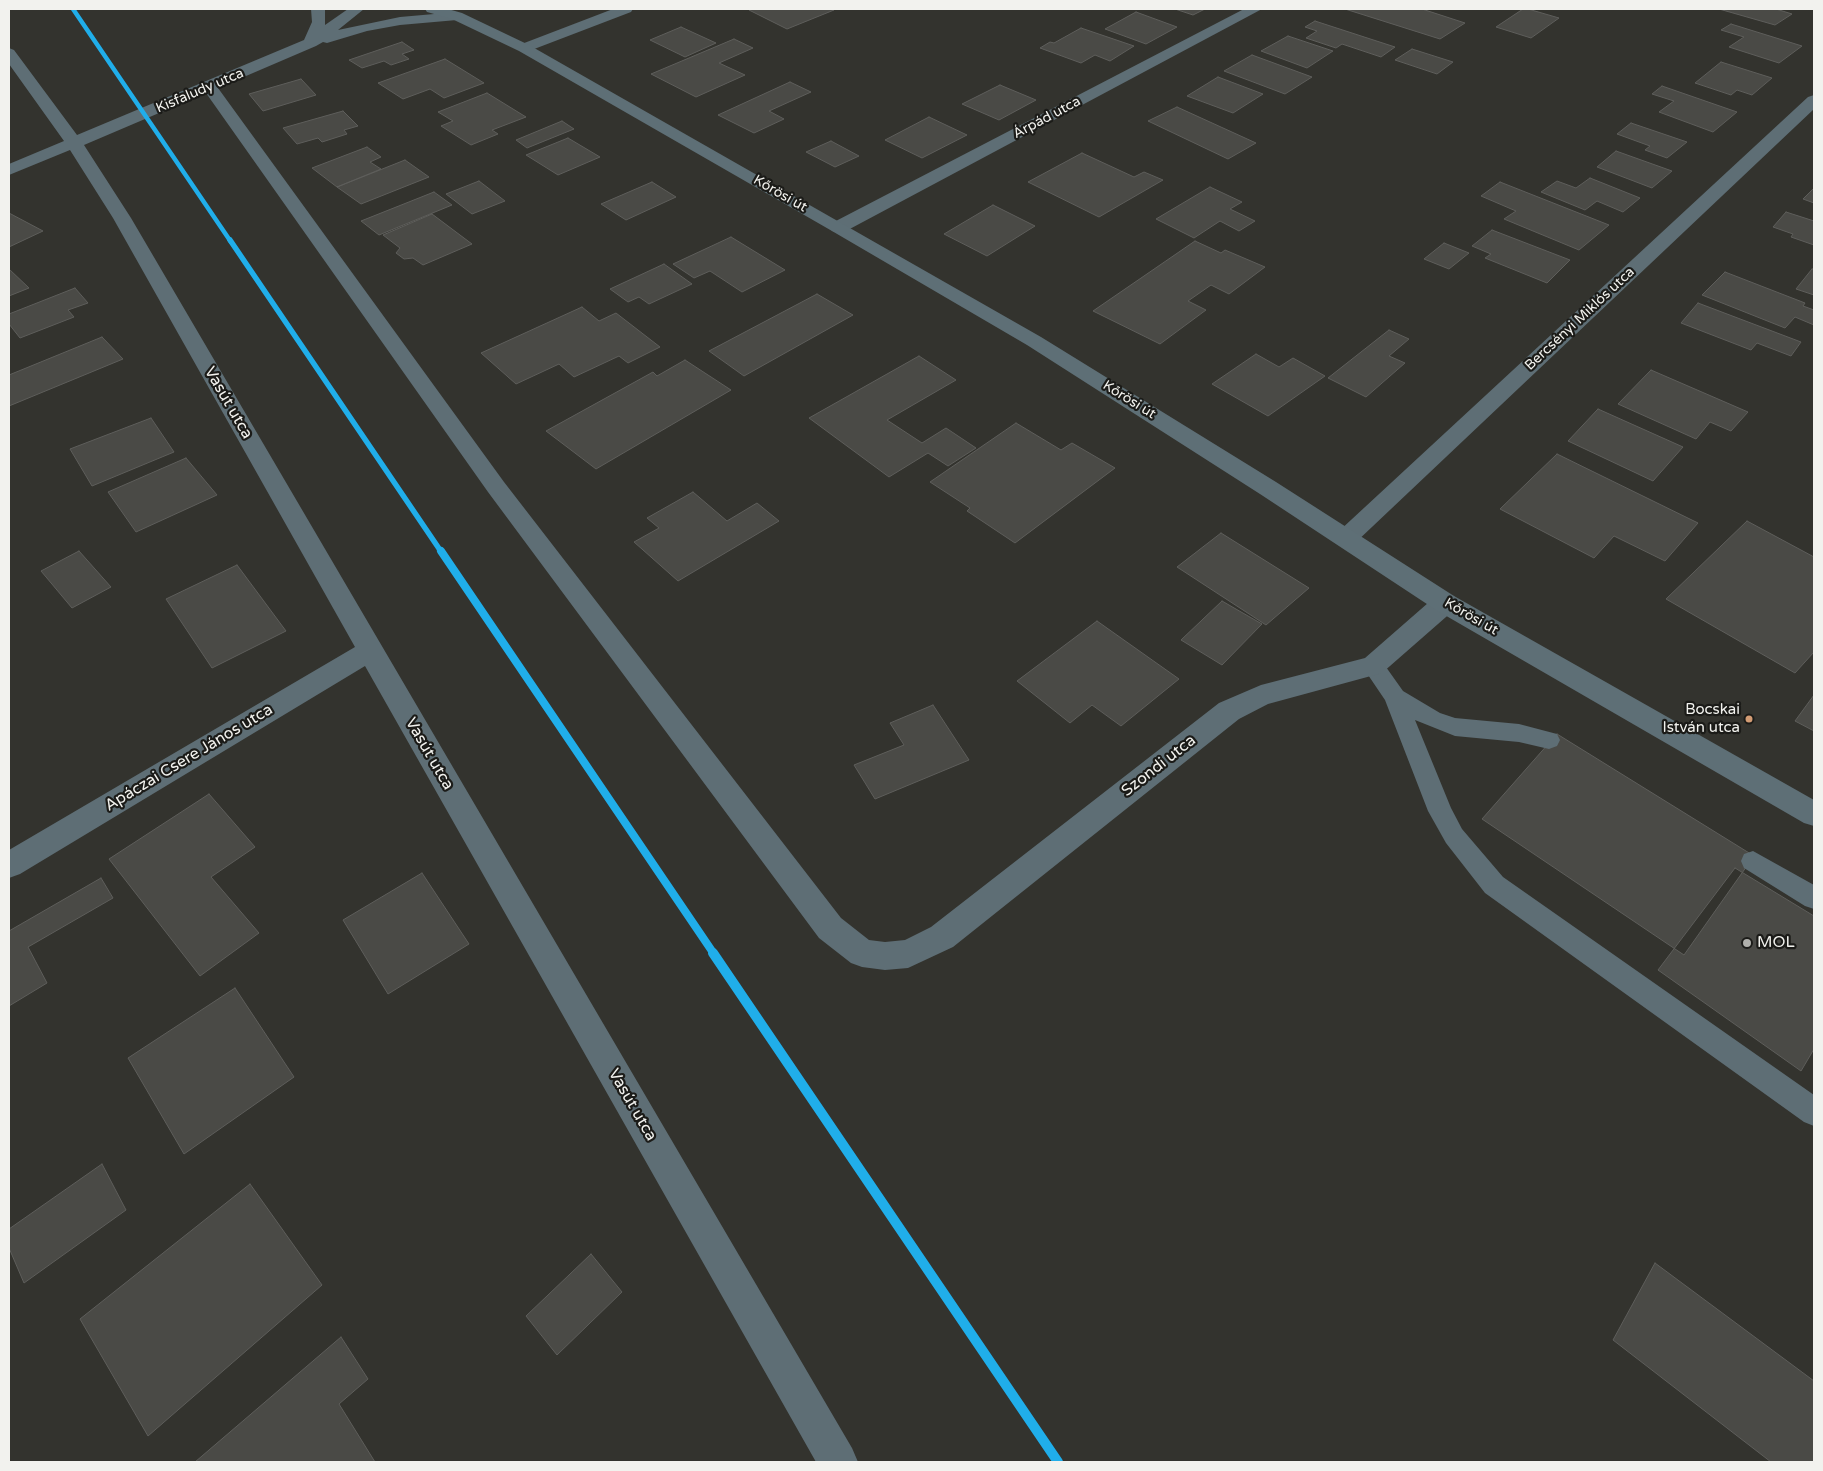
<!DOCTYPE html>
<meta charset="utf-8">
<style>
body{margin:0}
#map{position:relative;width:1823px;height:1471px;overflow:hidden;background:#33332e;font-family:"Varela Round",sans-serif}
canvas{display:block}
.frame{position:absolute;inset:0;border:10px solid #f2f2ee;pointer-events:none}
</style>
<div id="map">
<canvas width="1823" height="1471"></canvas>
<div class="frame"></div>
</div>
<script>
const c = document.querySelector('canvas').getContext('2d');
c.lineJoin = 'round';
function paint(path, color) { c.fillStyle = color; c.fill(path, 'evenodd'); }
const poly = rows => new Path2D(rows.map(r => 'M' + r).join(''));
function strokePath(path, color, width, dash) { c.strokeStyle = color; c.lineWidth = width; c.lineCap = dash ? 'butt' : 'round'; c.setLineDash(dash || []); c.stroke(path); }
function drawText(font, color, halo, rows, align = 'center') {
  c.font = font + ' "Varela Round",sans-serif'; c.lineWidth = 4.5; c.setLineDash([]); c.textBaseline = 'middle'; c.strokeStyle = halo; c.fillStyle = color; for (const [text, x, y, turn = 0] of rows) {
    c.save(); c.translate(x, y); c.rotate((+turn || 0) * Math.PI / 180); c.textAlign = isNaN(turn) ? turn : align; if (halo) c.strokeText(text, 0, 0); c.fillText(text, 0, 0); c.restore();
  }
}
const building = poly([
 [751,9,832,9,834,10,787,29,749,10,751,9],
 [1175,9,1205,9,1193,15,1175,9],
 [1345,9,1422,9,1465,23,1440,39,1345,9],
 [1523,9,1528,9,1559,18,1531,38,1496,27,1523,9],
 [1719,9,1776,9,1792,14,1775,25,1719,9],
 [1136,12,1177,27,1146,44,1105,29,1136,12],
 [1315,21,1395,47,1381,57,1342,44,1336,48,1306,38,1317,31,1305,27,1315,21],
 [1731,24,1802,46,1779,63,1729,47,1744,37,1721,30,1731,24],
 [681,27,716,43,685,57,650,40,681,27],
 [1081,28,1134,46,1110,61,1095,55,1081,63,1040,48,1050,42,1054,43,1081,28],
 [1288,36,1333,51,1307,68,1261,51,1288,36],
 [734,39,753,48,719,63,745,75,696,97,651,74,734,39],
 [402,42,414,50,402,54,409,59,391,65,384,61,362,68,349,60,402,42],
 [1412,49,1453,62,1437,74,1395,60,1412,49],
 [1252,55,1312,77,1285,94,1224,71,1252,55],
 [445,59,484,83,444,98,430,89,403,99,378,83,445,59],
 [1721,62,1772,78,1752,95,1737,90,1731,95,1695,83,1721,62],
 [1218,77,1263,94,1233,113,1187,96,1218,77],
 [301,79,316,95,263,111,249,94,301,79],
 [790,82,811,92,769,111,784,119,754,133,718,115,790,82],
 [1000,85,1036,100,999,120,962,104,1000,85],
 [1662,86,1737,112,1713,132,1659,112,1674,101,1652,94,1662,86],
 [487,93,526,117,492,130,498,134,471,145,441,126,453,121,438,112,487,93],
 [1177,107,1256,143,1228,159,1148,121,1177,107],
 [343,111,358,126,344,130,347,134,322,142,318,138,297,144,283,128,343,111],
 [929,117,967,135,922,158,885,140,929,117],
 [562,121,574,129,527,148,516,140,562,121],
 [1631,123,1687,142,1667,158,1645,150,1650,146,1617,134,1631,123],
 [568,138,600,157,558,175,526,155,568,138],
 [831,141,859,156,835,167,806,152,831,141],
 [367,147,381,157,370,162,381,169,337,187,312,168,367,147],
 [1616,151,1672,171,1652,188,1597,167,1616,151],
 [1082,153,1134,177,1144,172,1163,180,1099,217,1028,182,1082,153],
 [405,160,429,177,361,204,337,187,405,160],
 [1590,178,1640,198,1623,212,1597,201,1585,210,1541,192,1557,181,1576,188,1590,178],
 [479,181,505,201,472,214,446,194,479,181],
 [652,182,676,197,626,220,601,204,652,182],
 [1500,182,1609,225,1579,250,1504,219,1516,211,1481,196,1500,182],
 [1210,187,1242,202,1230,209,1255,221,1239,231,1220,221,1194,238,1156,219,1210,187],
 [1814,188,1814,203,1803,199,1814,188],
 [434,192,452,205,379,235,361,221,434,192],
 [993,205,1035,226,987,256,944,234,993,205],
 [1786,212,1814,221,1814,245,1791,237,1793,234,1773,227,1786,212],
 [9,213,43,231,9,247,9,213],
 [432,214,472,244,423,265,413,258,404,259,396,253,400,248,383,235,432,214],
 [1492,230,1570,260,1547,283,1485,258,1491,254,1472,246,1492,230],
 [731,237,785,270,742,292,710,271,694,278,673,264,731,237],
 [1195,241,1221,253,1225,250,1265,267,1229,294,1211,285,1188,301,1206,310,1160,344,1093,311,1195,241],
 [1444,243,1469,253,1449,269,1424,259,1444,243],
 [664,264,692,284,649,304,639,297,628,302,610,289,664,264],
 [9,269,29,288,9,296,9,269],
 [1812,269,1814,269,1814,295,1796,289,1812,269],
 [1725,272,1805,303,1803,306,1814,310,1814,325,1795,317,1785,328,1702,295,1725,272],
 [75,288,88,303,68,310,74,317,20,338,9,324,9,314,75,288],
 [817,294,853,315,744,376,709,351,817,294],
 [1698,303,1801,342,1791,356,1757,343,1751,350,1681,323,1698,303],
 [582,307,599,321,616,313,660,347,628,363,619,356,574,377,559,364,516,384,481,353,582,307],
 [1389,330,1409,339,1389,356,1405,363,1366,397,1328,378,1389,330],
 [102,337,123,359,9,406,9,375,102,337],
 [1256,354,1279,367,1293,358,1325,376,1268,416,1212,384,1256,354],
 [919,356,956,380,887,420,922,443,946,428,976,448,948,466,928,453,889,477,809,418,919,356],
 [685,360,731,390,596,469,546,431,653,372,657,376,685,360],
 [1651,370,1748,412,1731,431,1710,422,1696,439,1618,404,1651,370],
 [1598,409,1683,447,1653,481,1568,441,1598,409],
 [151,418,174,452,92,486,70,449,151,418],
 [1016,423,1061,450,1072,443,1115,468,1015,543,967,511,970,508,930,482,1016,423],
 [1557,454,1698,523,1665,561,1614,536,1594,558,1500,509,1557,454],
 [186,458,217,495,136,532,108,492,186,458],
 [693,492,727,521,757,503,779,521,678,581,634,542,659,528,647,518,693,492],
 [1747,521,1814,557,1814,652,1795,673,1666,599,1747,521],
 [1221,533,1309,588,1266,625,1177,567,1221,533],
 [79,551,111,587,72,608,41,571,79,551],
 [237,565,286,631,212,668,166,599,237,565],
 [1222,601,1262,624,1222,665,1181,640,1222,601],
 [1097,621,1179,679,1121,726,1092,705,1070,723,1017,681,1097,621],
 [1814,695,1814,731,1795,721,1814,695],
 [933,705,969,760,875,799,854,765,904,745,890,723,933,705],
 [1557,734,1754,856,1684,955,1482,819,1557,734],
 [209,794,255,847,211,877,259,933,200,976,109,859,209,794],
 [1735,868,1814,916,1814,1049,1801,1071,1658,970,1735,868],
 [422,873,469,944,388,994,343,920,422,873],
 [101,878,113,898,28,947,47,983,9,1006,9,931,101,878],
 [235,988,294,1077,184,1154,128,1058,235,988],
 [102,1164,126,1210,24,1283,9,1248,9,1229,102,1164],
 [250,1184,322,1285,148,1436,80,1319,250,1184],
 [591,1254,622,1292,557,1355,526,1316,591,1254],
 [1655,1263,1814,1381,1814,1462,1771,1462,1613,1340,1655,1263],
 [341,1337,368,1379,339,1404,375,1462,195,1462,341,1337]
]);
paint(building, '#4a4a46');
strokePath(building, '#5e5e5b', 1);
paint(poly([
 [1373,658,1381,660,1403,691,1440,713,1455,718,1519,724,1557,734,1560,740,1557,746,1549,749,1519,742,1455,736,1415,720,1451,808,1462,829,1503,877,1814,1095,1814,1126,1804,1122,1485,893,1446,843,1428,811,1385,700,1362,666,1365,660,1373,658],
 [1753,851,1814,885,1814,909,1805,906,1744,868,1741,861,1744,854,1753,851]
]), '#5e6e75');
paint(poly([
 [311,9,325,9,325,25,348,9,364,9,338,30,400,17,457,12,464,16,457,20,400,25,367,31,327,43,323,42,316,46,218,88,504,482,841,918,869,940,885,942,905,940,931,927,1219,703,1261,685,1365,658,1436,596,1445,594,1454,596,1458,603,1454,610,1382,673,1268,704,1239,719,953,947,908,968,885,970,862,967,851,963,819,938,488,492,206,93,84,145,131,218,852,1448,858,1462,816,1462,365,666,20,874,9,878,9,850,355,647,113,218,70,150,9,175,9,164,64,141,9,64,9,48,14,50,77,135,304,40,312,22,311,9],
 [613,9,633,9,631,12,529,51,524,53,516,48,519,45,613,9],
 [1244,9,1262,9,846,231,839,233,832,231,830,227,832,223,1244,9],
 [1814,95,1814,109,1354,544,1346,546,1338,544,1334,538,1338,532,1808,97,1814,95]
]), '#5e6e75');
paint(poly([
 [425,9,448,9,462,13,529,45,1041,337,1276,482,1454,596,1814,800,1814,826,1804,823,1436,610,1260,494,1027,345,832,231,519,51,452,19,427,12,425,9]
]), '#5e6f76');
strokePath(poly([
 [73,9,231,242]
]), '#20aeea', 4.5);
strokePath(poly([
 [230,240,442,553]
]), '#20aeea', 5.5);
strokePath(poly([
 [441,551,714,954]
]), '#20aeea', 8);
strokePath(poly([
 [713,953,1058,1462]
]), '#20aeea', 10);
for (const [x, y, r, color] of [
 [1749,719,4.5,"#d39c74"],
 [1747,943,5,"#afafab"]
]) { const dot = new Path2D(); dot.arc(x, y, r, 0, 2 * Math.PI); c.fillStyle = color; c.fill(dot); strokePath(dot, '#1b1b18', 2); }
drawText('14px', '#f2f2ee', '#1b1b18', [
 ["Kisfaludy utca",200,91,-23],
 ["Árpád utca",1047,118,-28],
 ["Kőrösi út",780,194,30],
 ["Bercsényi Miklós utca",1580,319,-43],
 ["Kőrösi út",1129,400,32],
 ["Kőrösi út",1471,617,30]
]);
drawText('15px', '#f2f2ee', '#1b1b18', [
 ["Bocskai",1740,710],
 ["István utca",1740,728]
], 'right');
drawText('16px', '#f2f2ee', '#1b1b18', [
 ["Vasút utca",228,403,60],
 ["Vasút utca",429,754,60],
 ["Apáczai Csere János utca",189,758,-31],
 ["Szondi utca",1159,766,-38],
 ["Vasút utca",632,1105,60]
]);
drawText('16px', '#f2f2ee', '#1b1b18', [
 ["MOL",1757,943]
], 'left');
</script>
